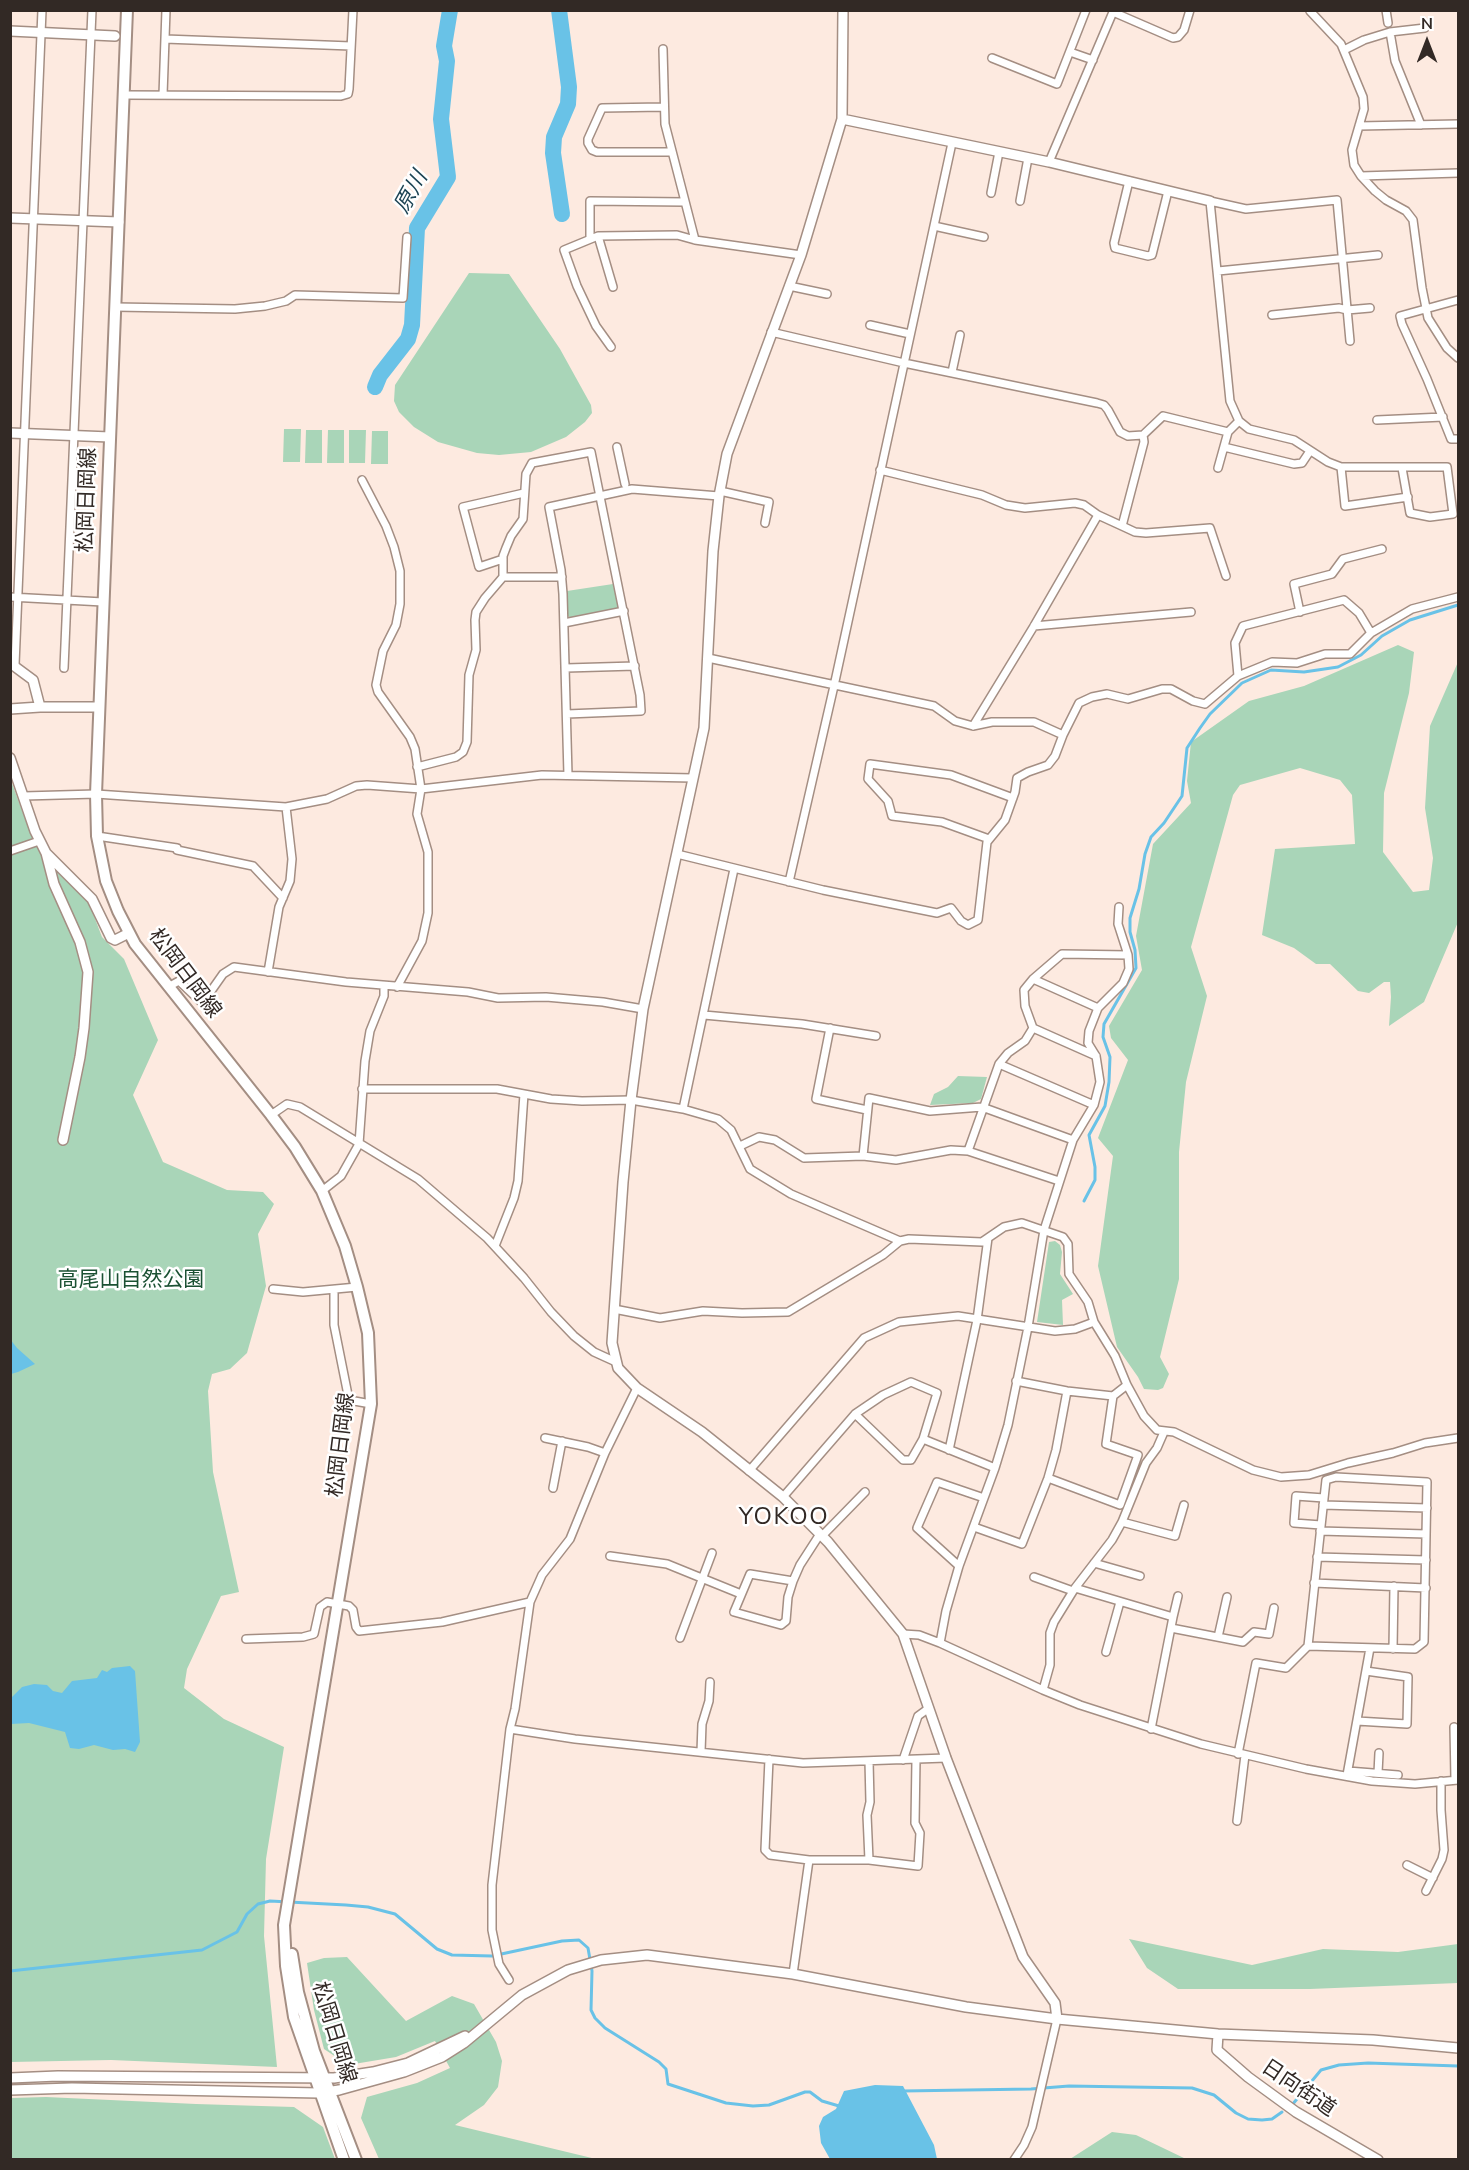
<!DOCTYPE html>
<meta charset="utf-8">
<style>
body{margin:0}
#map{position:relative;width:1469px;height:2170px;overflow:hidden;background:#fdeae0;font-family:"Nunito Sans",sans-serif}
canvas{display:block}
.frame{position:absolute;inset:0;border:12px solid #322925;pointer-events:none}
.north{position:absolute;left:1397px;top:12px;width:60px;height:60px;-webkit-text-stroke:4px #fff;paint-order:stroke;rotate:0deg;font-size:16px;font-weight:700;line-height:24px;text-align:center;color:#322925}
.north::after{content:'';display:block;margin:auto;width:21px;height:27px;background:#322925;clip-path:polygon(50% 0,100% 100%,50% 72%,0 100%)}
</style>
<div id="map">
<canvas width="1469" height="2170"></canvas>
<div class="frame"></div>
<div class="north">N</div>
</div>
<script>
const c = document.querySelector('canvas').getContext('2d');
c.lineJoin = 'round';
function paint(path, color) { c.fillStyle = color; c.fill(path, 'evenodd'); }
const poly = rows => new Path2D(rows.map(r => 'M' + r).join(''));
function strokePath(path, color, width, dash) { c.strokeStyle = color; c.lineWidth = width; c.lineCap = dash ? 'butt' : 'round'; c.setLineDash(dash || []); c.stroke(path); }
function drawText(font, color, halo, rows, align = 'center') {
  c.font = font + ' "Nunito Sans","Noto Sans JP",sans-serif'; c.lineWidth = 5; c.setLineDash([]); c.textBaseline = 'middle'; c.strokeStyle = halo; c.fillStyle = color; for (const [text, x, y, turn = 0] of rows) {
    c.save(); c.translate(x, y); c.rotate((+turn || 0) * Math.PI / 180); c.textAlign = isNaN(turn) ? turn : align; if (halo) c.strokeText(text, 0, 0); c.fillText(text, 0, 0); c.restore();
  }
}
paint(poly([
 [469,273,509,274,560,349,591,405,592,413,585,422,566,437,531,452,499,455,477,453,438,442,414,427,399,412,394,401,395,385],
 [284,429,301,429,300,462,283,462],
 [306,430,322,430,322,463,305,463],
 [328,430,344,430,344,463,327,463],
 [349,430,366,430,365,463,349,463],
 [372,431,388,431,388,464,371,464],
 [613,584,618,607,617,610,571,618,568,616,567,591],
 [1398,645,1414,652,1409,693,1384,793,1383,852,1413,892,1429,890,1433,858,1425,808,1430,726,1458,662,1458,922,1424,1002,1389,1026,1391,997,1390,982,1384,982,1369,993,1358,991,1330,964,1316,964,1294,948,1262,935,1275,849,1355,844,1352,795,1340,780,1300,768,1240,785,1233,795,1191,947,1207,996,1186,1082,1179,1152,1179,1279,1160,1357,1169,1374,1163,1388,1158,1390,1144,1389,1138,1377,1117,1347,1098,1266,1113,1156,1098,1138,1128,1060,1111,1038,1109,1026,1142,970,1136,936,1153,844,1191,803,1187,781,1191,742,1249,701,1304,686],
 [10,778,31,835,58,873,89,903,102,937,124,959,158,1040,133,1095,163,1162,227,1190,263,1192,274,1204,258,1234,266,1286,247,1353,230,1369,212,1374,208,1391,213,1472,239,1592,221,1596,187,1669,184,1688,224,1719,284,1747,266,1859,264,1936,277,2067,111,2060,11,2062],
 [958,1076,987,1077,981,1099,973,1103,930,1105,934,1094,948,1087],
 [1055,1241,1060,1245,1062,1252,1060,1274,1073,1294,1062,1300,1063,1325,1037,1322,1049,1242],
 [1129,1939,1252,1965,1323,1949,1398,1952,1458,1944,1458,1983,1310,1989,1178,1989,1147,1968],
 [347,1957,406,2021,452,1996,474,2004,496,2042,502,2061,498,2087,484,2105,455,2125,596,2159,379,2159,361,2118,367,2097,417,2083,450,2068,435,2041,396,2057,348,2065,324,2049,314,2010,307,1963,324,1958],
 [46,2097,196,2104,294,2107,323,2127,335,2159,11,2159,11,2098],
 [1112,2132,1136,2135,1186,2159,1070,2159]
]), '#a9d5b8');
paint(poly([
 [10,1339,17,1348,35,1364,18,1372,11,1374],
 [130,1666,135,1671,140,1742,135,1752,125,1749,113,1750,94,1745,79,1749,70,1748,65,1732,29,1723,11,1724,11,1698,22,1687,34,1684,47,1685,53,1691,62,1693,72,1681,97,1678,102,1670,107,1672,112,1668],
 [875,2085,903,2086,934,2145,937,2159,830,2159,821,2143,819,2126,823,2117,836,2109,844,2091]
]), '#69c2e7');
strokePath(poly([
 [1084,1201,1095,1180,1095,1167,1089,1135,1105,1106,1109,1082,1110,1057,1103,1037,1104,1024,1136,968,1135,950,1130,932,1130,918,1139,889,1145,854,1151,837,1164,823,1182,796,1187,748,1200,728,1210,714,1242,683,1271,670,1304,672,1338,667,1361,655,1382,636,1410,620,1458,605],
 [10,1971,202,1950,237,1932,247,1914,258,1904,270,1901,346,1905,368,1907,395,1914,437,1949,452,1955,492,1956,562,1941,579,1940,588,1948,592,1971,591,2010,595,2018,605,2028,659,2062,666,2069,668,2084,726,2103,753,2106,769,2105,805,2092,810,2092,822,2101,839,2106],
 [903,2091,1031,2089,1069,2086,1192,2088,1214,2095,1236,2113,1248,2119,1262,2120,1272,2119,1282,2112],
 [1292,2105,1321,2070,1339,2065,1368,2063,1458,2066]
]), '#69c2e7', 3);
strokePath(poly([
 [559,10,569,87,568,104,554,137,553,153,562,214],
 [375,387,380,375,408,339,412,325,417,228,448,177,441,119,447,61,444,46,450,10]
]), '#69c2e7', 16);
const minor = poly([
 [1386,10,1388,23],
 [1310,11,1341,44,1363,97,1364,109,1352,150,1354,165,1361,176,1375,191,1386,200,1406,211,1413,220,1422,288,1428,318,1447,348,1458,358],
 [1390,32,1425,28],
 [165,39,351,46],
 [663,49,665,124,695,240],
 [1344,50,1364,40,1390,32,1395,61,1421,125],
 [1070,52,1093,60],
 [992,58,1057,84,1086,10],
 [124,95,341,96,348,94,349,89,353,10],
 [163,95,166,10],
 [663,107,602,108,588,139,588,143,592,150,597,152,672,152],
 [1359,126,1458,124],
 [1049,162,1113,12,1173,38,1178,37,1184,30,1190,10],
 [1361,176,1458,173],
 [1129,181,1114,243,1115,248,1148,256,1152,255,1168,191],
 [991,193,999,152],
 [1020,201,1028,158],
 [934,226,984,237],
 [598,236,613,287],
 [590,239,590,201,685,202],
 [1218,271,1378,255],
 [789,286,827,294],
 [1458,300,1400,316,1402,324,1427,379,1451,439,1458,439],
 [115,307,235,309,265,306,286,301,295,295,403,298,407,237],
 [1272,315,1339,308,1347,310,1370,308],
 [870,325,910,334],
 [771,332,904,363,1097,403,1104,405,1108,410,1120,432,1128,436,1143,435,1163,416,1228,432],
 [1350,341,1337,200,1246,209,1210,201,1230,401,1239,421,1249,429,1294,440,1328,462,1341,467,1447,467,1453,514,1430,517,1410,513,1402,468],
 [611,347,596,326,577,286,564,250,598,236,677,235,695,240,801,255],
 [952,372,960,335],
 [1377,420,1443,417],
 [617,447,625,484],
 [1224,447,1294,464,1302,463,1310,451],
 [1341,467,1345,506,1408,497],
 [1218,468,1228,432,1239,421],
 [880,470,982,495,1006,505,1025,508,1075,503,1084,505,1098,515,1122,526,1144,442,1143,435],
 [362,480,386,526,394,547,400,571,400,604,396,625,383,651,376,685,378,692,410,737,415,749,421,789,417,814,428,852,428,913,422,941,397,987],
 [720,491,769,502,765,523],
 [1122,526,1135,532,1146,533,1210,528,1226,576],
 [503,559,479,567,463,507,524,493],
 [503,577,503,556,506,548,511,536,523,519,526,474,532,463,591,452,640,695,641,711,567,714],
 [10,597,103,602],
 [1300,612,1294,584,1332,574,1343,559,1382,549],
 [564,623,624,611],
 [1034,626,1191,612],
 [708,658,934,706,955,721,973,726,992,722,1034,722,1063,735],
 [15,665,42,10],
 [64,668,92,10],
 [566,668,635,666],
 [1238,676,1235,643,1243,626,1344,600,1359,613,1371,633],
 [973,726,1034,626,1098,515],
 [417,767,456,757,463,752,467,742,469,675,476,650,475,620,476,612,485,598,503,577,562,577],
 [568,775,563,594,561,570,549,507,632,489,719,496],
 [24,796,96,794,286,807,327,799,356,786,367,785,421,789,542,775,693,778],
 [97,836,177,848,177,850,253,866,283,898],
 [989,839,942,822,892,816,888,801,868,779,870,764,951,775,1013,798],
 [10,851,39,841],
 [677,854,823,890,937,913,951,908,961,921,968,925,978,920,987,842,1005,820,1015,792,1017,778,1028,772,1048,765,1055,756,1063,735,1079,703,1092,697,1107,694,1128,699,1162,689,1171,689,1193,701,1205,704,1238,676,1272,662,1297,663,1325,654,1350,654,1371,633,1412,609,1458,597],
 [789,882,834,686,952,143],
 [268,972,279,907,290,881,292,859,286,807],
 [1033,979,1098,1008],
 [168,987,179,981,200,1001,204,1001,223,974,234,967,346,982,468,992,498,998,546,997,603,1002,643,1009],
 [704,1015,802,1024,876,1036],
 [830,1028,816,1099,867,1110],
 [1033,1028,1096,1056],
 [999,1064,1094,1105],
 [362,1089,497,1089,551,1099,582,1101,631,1100,683,1109,718,1119,731,1130,750,1169,791,1194,900,1241],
 [683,1109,734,869],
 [271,1115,287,1104,300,1107,418,1179,487,1238,524,1278,551,1312,574,1336,594,1352,616,1362],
 [740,1146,759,1137,775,1140,804,1158,863,1156,896,1160,951,1150,968,1151,1059,1181],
 [968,1151,999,1064,1008,1053,1025,1041,1033,1028,1025,1006,1024,990,1033,979,1062,954,1128,955,1118,924,1119,907],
 [863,1156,869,1098,930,1111,982,1107,1073,1140],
 [322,1191,341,1176,359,1144,365,1061,370,1031,384,996,384,986],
 [495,1246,514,1198,518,1181,524,1094],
 [273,1289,303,1292,357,1287],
 [334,1290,334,1325,349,1400,371,1404],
 [614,1309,660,1318,703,1311,742,1313,788,1312,883,1255,900,1241,909,1239,982,1242,1004,1227,1022,1223,1063,1237,1068,1244,1069,1274,1088,1302,1094,1322,1115,1356,1127,1385,1144,1416,1157,1430,1174,1432,1253,1470,1281,1477,1309,1475,1348,1463,1393,1453,1425,1443,1458,1438],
 [1016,1381,1067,1391,1113,1396,1127,1385],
 [545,1438,588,1447,605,1453],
 [923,1439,995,1468],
 [949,1450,977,1320,988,1238],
 [749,1471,864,1338,899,1322,958,1316,1055,1331,1075,1329,1094,1322],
 [1048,1478,1120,1505,1138,1455,1106,1444,1113,1396],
 [553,1488,562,1441],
 [783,1497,855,1414,883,1395,911,1382,937,1393,923,1439,911,1460,903,1460,855,1414],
 [1323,1505,1427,1508],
 [1122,1522,1175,1536,1184,1505],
 [1321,1525,1294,1523,1296,1496,1324,1498],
 [974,1527,1022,1544,1048,1478,1056,1450,1067,1391],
 [1320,1531,1426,1534],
 [822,1536,865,1492],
 [610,1556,667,1564,741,1594],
 [1317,1557,1426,1560],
 [1094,1563,1140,1576],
 [959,1566,917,1528,937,1482,984,1498],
 [1034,1577,1073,1591],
 [793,1581,750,1574,734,1612,781,1625,786,1621,788,1597,793,1581,800,1565,820,1534],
 [1314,1583,1426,1588],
 [1075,1588,1173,1617,1151,1729],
 [1173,1617,1178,1596],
 [1171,1628,1243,1642,1254,1632,1269,1634,1274,1608],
 [903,1634,919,1635,940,1643,1043,1690,1080,1705,1201,1744,1306,1769,1372,1781,1415,1784,1458,1780],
 [1218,1637,1227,1597],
 [680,1638,712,1553],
 [246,1639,303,1637,314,1634,320,1607,327,1602,349,1606,353,1610,356,1627,359,1631,442,1622,530,1602],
 [940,1643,946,1611,959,1566,995,1468,1008,1425,1028,1327,1044,1230,1073,1140,1094,1105,1100,1082,1096,1056,1088,1043,1089,1031,1098,1008,1123,983,1129,969,1128,955],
 [1393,1649,1394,1586],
 [1106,1652,1120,1602],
 [1043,1690,1050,1665,1050,1633,1054,1622,1075,1588,1112,1540,1122,1522,1146,1463,1157,1448,1164,1432],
 [1357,1721,1407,1724,1408,1677,1366,1671],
 [1454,1727,1455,1780],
 [510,1729,575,1739,803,1763,946,1758],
 [701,1752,702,1724,709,1701,710,1682],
 [1238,1754,1256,1663,1286,1668,1308,1646,1326,1480,1336,1477,1427,1482,1424,1642,1415,1649,1308,1646],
 [769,1759,765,1850,770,1855,809,1860,869,1860,918,1866,920,1833,915,1823,916,1760],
 [903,1760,918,1716,929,1708],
 [869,1761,870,1802,867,1815,869,1860],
 [1348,1771,1398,1775],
 [1378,1773,1379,1753],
 [1347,1775,1370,1648],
 [1237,1821,1245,1755],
 [1407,1865,1433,1878],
 [1426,1891,1442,1859,1444,1850,1441,1810,1441,1781],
 [793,1974,809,1860],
 [509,1980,499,1964,492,1930,492,1885,510,1729,515,1709,530,1602,542,1575,570,1539,605,1453,637,1388],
 [1014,2160,1024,2145,1032,2127,1057,2019]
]);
const tertiary = poly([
 [843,10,842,119,801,255,727,454,719,496,713,551,704,728,643,1009,631,1100,623,1182,612,1343,618,1368,637,1388,702,1432,783,1497,828,1542,903,1634,946,1758,1023,1957,1055,2003,1057,2019],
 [10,31,115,36],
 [842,119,1049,162,1210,201],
 [10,218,119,222],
 [10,433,110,437],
 [10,663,33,680,40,707],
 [10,709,40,707,99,707],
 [10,758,35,831,46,853,92,899,111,938,115,940,129,933],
 [46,853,54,884,80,942,88,972,84,1028,80,1057,63,1140],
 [1218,2034,1217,2050,1248,2077,1296,2112,1378,2160],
 [10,2078,58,2076,334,2078,373,2072,408,2063,465,2036],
 [10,2090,72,2088,319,2093,339,2090,404,2072,442,2057,464,2043,522,1995,568,1970,601,1960,647,1955,793,1974,966,2007,1057,2019,1218,2034,1373,2040,1458,2048]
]);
const secondary = poly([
 [127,10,96,794,97,836,106,881,118,911,135,944,271,1115,295,1147,322,1191,345,1246,357,1287,368,1333,371,1404,284,1925,286,1966,294,2017,344,2160],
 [292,1954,298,1992,314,2051,356,2160]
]);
strokePath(minor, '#a48e83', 10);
strokePath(tertiary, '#a48e83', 12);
strokePath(secondary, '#a48e83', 14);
strokePath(minor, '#fff', 7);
strokePath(tertiary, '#fff', 9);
strokePath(secondary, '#fff', 10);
drawText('21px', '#322925', '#fff', [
 ["松岡日岡線",88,500,-88],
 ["松岡日岡線",184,974,53],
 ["松岡日岡線",342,1445,-83],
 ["松岡日岡線",333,2033,73],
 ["日向街道",1298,2089,34]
]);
drawText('21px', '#1b5133', '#fff', [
 ["高尾山自然公園",131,1281]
]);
drawText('italic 22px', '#1d4454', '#fff', [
 ["原川",412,193,-61]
]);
c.letterSpacing = '1.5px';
drawText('24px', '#322925', '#fff', [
 ["YOKOO",784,1518]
]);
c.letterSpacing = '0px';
</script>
